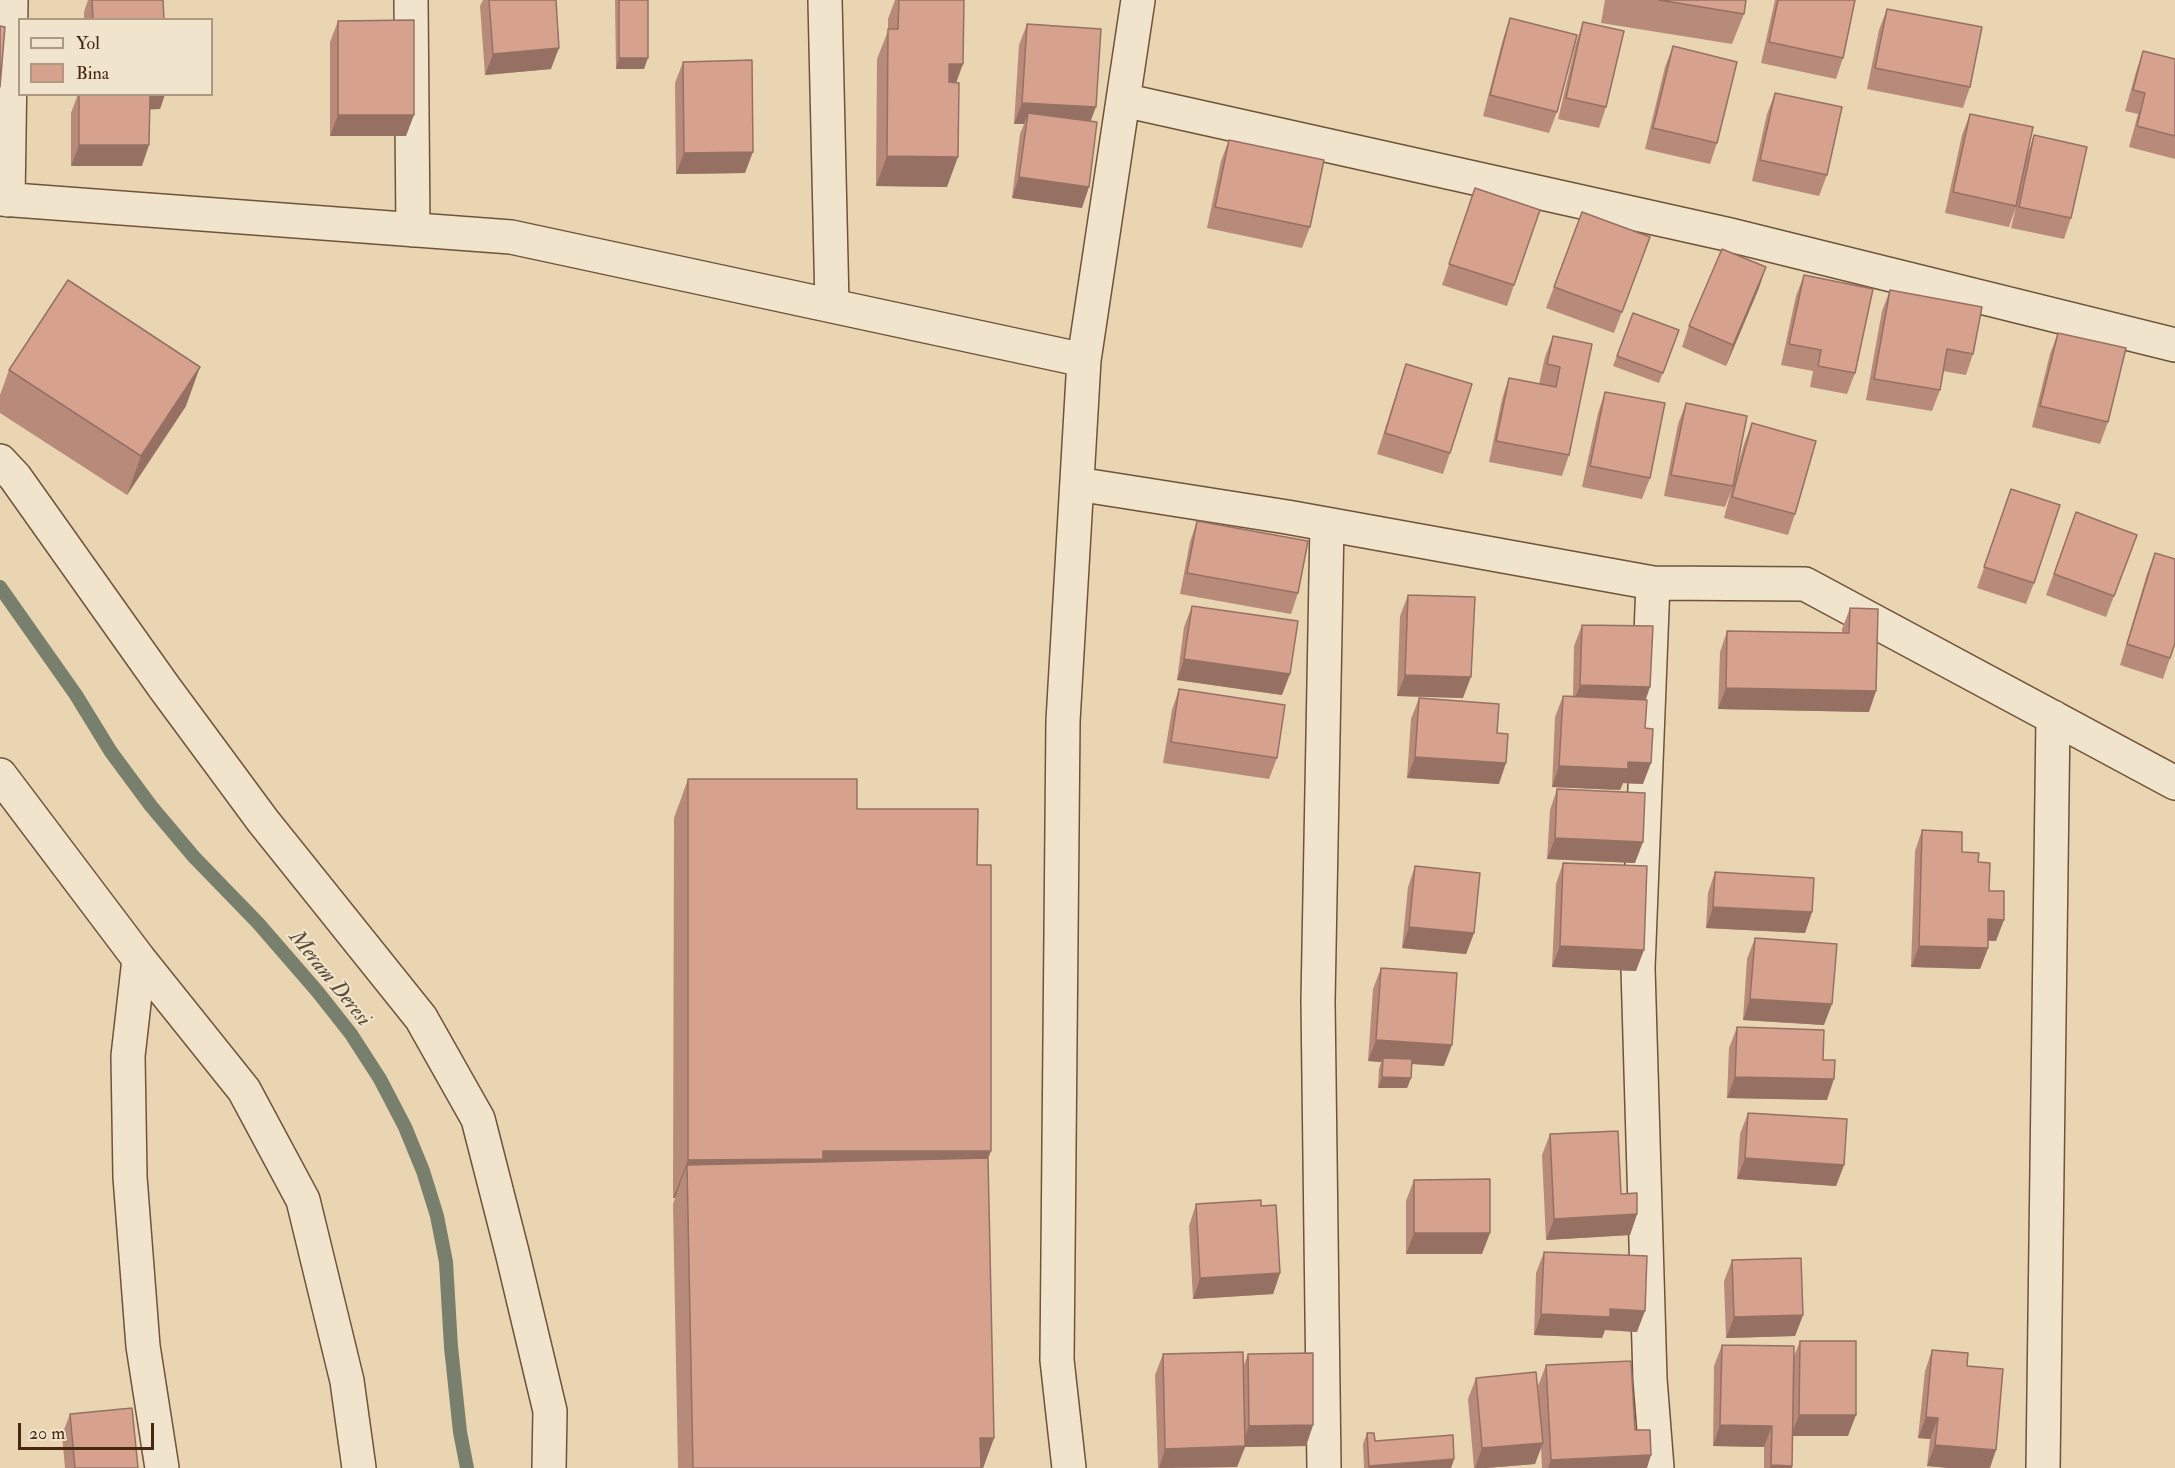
<!DOCTYPE html>
<style>
body{margin:0}
#map{position:relative;width:2175px;height:1468px;overflow:hidden;background:#e9d5b2;font-family:"IM FELL Double Pica",serif}
canvas{display:block}
.legend{position:absolute;left:18px;top:18px;width:195px;height:78px;box-sizing:border-box;background:#f1e4cd;border:2px solid #ad9982;margin:0;padding:8px 10px;list-style:none;font-size:18px;color:#472811}
.legend li{display:flex;align-items:center;gap:12px;height:30px}
.legend b{width:30px;border:2px solid #ad9982}
.scale{position:absolute;left:18px;top:1423px;width:136px;height:27px;box-sizing:border-box;border:3px solid #472811;border-top:0;padding-left:8px;font-size:18px;line-height:21px;white-space:nowrap;color:#472811;-webkit-text-stroke:4px #f1e4cd;paint-order:stroke}
</style>
<div id="map">
<canvas width="2175" height="1468"></canvas>
<ul class="legend">
<li><b style="height:8px;background:#f1e4cd"></b>Yol</li>
<li><b style="height:16px;background:#d6a18d"></b>Bina</li>
</ul>
<div class="scale">20 m</div>
</div>
<script>
const c = document.querySelector('canvas').getContext('2d');
c.lineJoin = 'round';
const poly = rows => new Path2D(rows.map(r => 'M' + r).join(''));
function strokePath(path, color, width, dash) { c.strokeStyle = color; c.lineWidth = width; c.lineCap = dash ? 'butt' : 'round'; c.setLineDash(dash || []); c.stroke(path); }
function paint(path, color) { c.fillStyle = color; c.fill(path, 'evenodd'); }
function drawText(font, color, halo, rows, align = 'center') {
  c.font = font + ' "IM FELL Double Pica",serif'; c.lineWidth = 4.5; c.setLineDash([]); c.textBaseline = 'middle'; c.strokeStyle = halo; c.fillStyle = color; for (const [text, x, y, turn = 0] of rows) {
    c.save(); c.translate(x, y); c.rotate((+turn || 0) * Math.PI / 180); c.textAlign = isNaN(turn) ? turn : align; if (halo) c.strokeText(text, 0, 0); c.fillText(text, 0, 0); c.restore();
  }
}
strokePath(poly([
 [0,587,76,695,111,752,151,806,194,857,258,923,317,991,351,1034,380,1079,405,1127,423,1171,437,1216,446,1262,451,1347,460,1432,467,1468]
]), '#787f6c', 14);
const minor = poly([
 [411,0,413,230],
 [825,0,832,305],
 [1123,100,1726,234,2175,345],
 [0,199,511,237,1084,360],
 [8,200,11,0],
 [0,461,15,477,164,687,263,821,421,1018,478,1119,512,1252,550,1411,549,1468],
 [1077,484,1287,517,1653,583,1805,584,2175,783],
 [1653,583,1638,968,1650,1379,1657,1468],
 [0,775,139,959,244,1090,303,1200,347,1381,359,1468],
 [139,959,128,1056,130,1177,143,1346,162,1468],
 [1069,1468,1057,1360,1063,721,1084,360,1138,0],
 [1324,1468,1318,1001,1327,524],
 [2043,1468,2053,717]
]);
strokePath(minor, '#705339', 36);
strokePath(minor, '#f1e4cd', 33);
paint(poly([
 [88,0,163,0,164,20,84,20,84,12],
 [483,0,556,0,551,69,485,75,480,6],
 [615,0,648,0,644,69,616,69],
 [895,0,964,0,947,187,876,186,877,59,888,31,888,19],
 [1605,0,1746,0,1744,14,1732,44,1601,23],
 [1775,0,1855,0,1843,58,1836,79,1761,63],
 [1887,9,1970,87,1963,108,1867,89,1879,30],
 [1510,18,1557,112,1549,133,1483,116,1503,39],
 [338,21,406,136,330,136,330,42],
 [1583,22,1606,107,1599,128,1558,119,1576,43],
 [1027,24,1091,121,1082,208,1012,198,1020,134,1024,124,1014,124,1019,45],
 [1673,46,1717,143,1710,164,1645,149,1665,67],
 [2143,51,2175,59,2175,159,2129,147,2138,114,2125,111,2136,72],
 [683,62,745,173,676,174,675,83],
 [1775,93,1827,175,1819,196,1752,181,1767,114],
 [78,94,165,94,160,109,149,109,142,166,71,166,71,113],
 [1970,114,2027,156,2034,135,2071,218,2064,239,2011,228,2016,207,2009,227,1945,213,1962,135],
 [1229,140,1310,227,1302,248,1207,228,1221,161],
 [1475,188,1514,285,1507,306,1442,285],
 [1582,212,1650,237,1614,333,1546,308],
 [1804,275,1855,373,1847,394,1810,387,1813,371,1781,365,1796,296],
 [1759,288,1726,366,1682,347,1689,326],
 [1890,290,1973,354,1966,375,1943,371,1940,390,1932,411,1866,400,1882,311],
 [1633,313,1679,330,1659,383,1613,366],
 [2058,333,2108,422,2100,444,2032,427,2050,354],
 [1553,336,1592,344,1569,455,1562,476,1489,462,1502,399,1509,378,1539,384,1545,357],
 [1406,364,1450,453,1443,474,1377,454,1399,385],
 [9,370,186,406,127,495,0,413,0,395],
 [1605,392,1650,478,1642,499,1582,487,1598,413],
 [1686,403,1734,479,1744,444,1752,423,1795,514,1788,535,1724,518,1731,491,1725,507,1664,496,1678,424],
 [2011,489,2034,583,2026,604,1977,588],
 [2076,512,2137,535,2106,617,2046,595],
 [1197,521,1298,593,1291,614,1180,594,1190,542],
 [2155,553,2170,658,2163,679,2120,665,2147,574],
 [1408,595,1463,698,1397,696,1400,616],
 [1192,606,1282,695,1177,680,1184,627],
 [1850,608,1869,712,1718,709,1720,652,1727,631,1842,633,1842,629],
 [1582,625,1646,700,1643,784,1623,783,1620,790,1552,787,1555,717,1563,696,1573,697,1574,646],
 [1179,689,1277,758,1269,779,1163,763,1172,710],
 [1419,698,1497,733,1499,784,1407,778,1411,719],
 [688,779,857,809,977,865,988,1158,994,1438,983,1468,678,1468,673,1204,675,1198,673,1198,674,818],
 [1557,789,1635,863,1547,859,1550,810],
 [1922,830,1978,862,1989,891,1996,941,1988,941,1988,948,1980,969,1911,967,1915,851],
 [1563,863,1636,971,1552,967,1556,884],
 [1415,866,1474,933,1466,954,1402,948,1408,887],
 [1715,872,1812,912,1805,933,1706,928,1708,893],
 [1755,938,1824,1025,1743,1020,1747,959],
 [1381,968,1444,1066,1411,1064,1411,1078,1407,1088,1378,1088,1379,1069,1381,1062,1368,1061,1373,989],
 [1737,1027,1823,1060,1827,1100,1727,1098,1729,1048],
 [1748,1113,1844,1165,1836,1186,1737,1179,1740,1134],
 [1550,1134,1621,1194,1637,1214,1630,1235,1546,1240,1542,1155],
 [1414,1180,1482,1254,1406,1254,1406,1201],
 [1196,1204,1261,1206,1280,1273,1273,1294,1193,1299,1189,1226],
 [1544,1252,1637,1332,1605,1330,1602,1338,1534,1335,1536,1273],
 [1732,1260,1803,1315,1795,1336,1726,1338,1724,1281],
 [1800,1341,1848,1436,1793,1436,1792,1468,1764,1468,1764,1447,1713,1446,1714,1366,1722,1345,1794,1356],
 [1932,1350,1967,1366,1990,1468,1949,1468,1927,1466,1930,1439,1918,1438,1925,1371],
 [1163,1354,1243,1367,1248,1354,1313,1425,1306,1446,1245,1447,1237,1467,1158,1468,1155,1375],
 [1546,1365,1635,1430,1647,1468,1542,1468,1541,1446,1535,1464,1486,1468,1474,1468,1468,1399,1476,1378,1539,1402,1538,1386],
 [70,1414,138,1468,65,1468,62,1435],
 [1367,1433,1375,1441,1454,1459,1451,1468,1364,1468,1363,1444]
]), '#b88a79');
paint(poly([
 [559,48,551,69,485,75,493,54],
 [619,58,648,58,644,69,616,69],
 [949,64,963,64,952,94,938,94],
 [109,94,165,94,160,109,103,112],
 [1022,103,1096,107,1088,128,1028,113,1024,124,1014,124],
 [338,115,414,115,406,136,330,136],
 [79,145,149,145,142,166,71,166],
 [753,152,745,173,676,174,684,153],
 [887,156,958,157,947,187,876,186],
 [1019,177,1089,187,1082,208,1012,198],
 [1766,267,1759,288,1726,366,1733,345],
 [200,367,186,406,127,495,141,456],
 [1184,659,1290,674,1282,695,1177,680],
 [1405,675,1471,677,1463,698,1397,696],
 [1580,685,1650,687,1643,708,1572,706],
 [1726,688,1876,691,1869,712,1718,709],
 [1415,757,1506,763,1499,784,1407,778],
 [1628,762,1651,763,1643,784,1623,783,1620,790,1552,787,1559,766],
 [1555,838,1643,842,1635,863,1547,859],
 [1713,907,1812,912,1805,933,1706,928],
 [1988,919,2004,920,1996,941,1981,940],
 [1409,927,1474,933,1466,954,1402,948],
 [1560,946,1644,950,1636,971,1552,967],
 [1919,946,1988,948,1980,969,1911,967],
 [1750,999,1832,1004,1824,1025,1743,1020],
 [1376,1040,1452,1045,1444,1066,1383,1062,1383,1058,1381,1062,1368,1061],
 [1382,1077,1411,1078,1407,1088,1378,1088],
 [1735,1077,1834,1079,1827,1100,1727,1098],
 [823,1151,991,1151,976,1190,687,1165,675,1198,673,1198,688,1160],
 [1745,1158,1844,1165,1836,1186,1737,1179],
 [1637,1214,1630,1235,1546,1240,1554,1219],
 [1414,1233,1490,1233,1482,1254,1406,1254],
 [1280,1273,1273,1294,1193,1299,1200,1278],
 [1610,1309,1645,1311,1637,1332,1605,1330,1602,1338,1534,1335,1541,1314],
 [1803,1315,1795,1336,1726,1338,1734,1317],
 [1799,1415,1856,1415,1848,1436,1791,1436],
 [1926,1417,1938,1418,1930,1439,1918,1438],
 [1313,1425,1306,1446,1245,1447,1237,1467,1159,1468,1165,1449,1241,1447,1249,1426],
 [1720,1425,1772,1426,1764,1447,1713,1446],
 [980,1438,994,1438,983,1468,969,1468],
 [1543,1443,1535,1464,1486,1468,1475,1468,1482,1448],
 [1935,1445,1996,1450,1990,1468,1949,1468,1927,1466],
 [1651,1455,1647,1468,1548,1468,1551,1460],
 [1454,1459,1451,1468,1368,1468,1369,1466],
 [1771,1465,1792,1466,1792,1468,1770,1468]
]), '#967163');
const building = poly([
 [92,0,163,0,164,20,93,20,92,0],
 [489,0,556,0,559,48,493,54,489,0],
 [619,0,648,0,648,58,619,58,619,0],
 [899,0,964,0,963,64,949,64,949,82,959,83,958,157,887,156,888,29,898,29,899,0],
 [1659,0,1746,0,1744,14,1659,0],
 [1778,0,1855,0,1843,58,1769,42,1778,0],
 [1887,9,1982,27,1970,87,1875,68,1887,9],
 [1510,18,1577,35,1557,112,1490,95,1510,18],
 [414,20,414,115,338,115,338,21,414,20],
 [1583,22,1624,31,1606,107,1566,98,1583,22],
 [1027,24,1101,29,1096,107,1022,103,1027,24],
 [0,26,5,27,0,87,0,26],
 [1673,46,1737,62,1717,143,1653,128,1673,46],
 [2143,51,2175,59,2175,136,2137,126,2145,93,2133,90,2143,51],
 [752,60,753,152,684,153,683,62,752,60],
 [1775,93,1842,107,1827,175,1760,160,1775,93],
 [79,94,150,94,149,145,79,145,79,94],
 [1028,113,1097,122,1089,187,1019,177,1028,113],
 [1970,114,2033,127,2016,206,1953,192,1970,114],
 [2034,135,2087,147,2071,218,2019,207,2034,135],
 [1229,140,1324,160,1310,227,1215,207,1229,140],
 [1475,188,1540,210,1514,285,1449,264,1475,188],
 [1582,212,1650,237,1622,312,1554,287,1582,212],
 [1722,249,1766,267,1733,345,1689,326,1722,249],
 [1804,275,1873,289,1855,373,1818,366,1821,350,1789,344,1804,275],
 [68,280,200,367,141,456,9,370,68,280],
 [1890,290,1982,307,1973,354,1947,349,1940,390,1874,379,1890,290],
 [1633,313,1679,330,1663,373,1617,356,1633,313],
 [2058,333,2126,348,2108,422,2040,406,2058,333],
 [1553,336,1592,344,1569,455,1496,441,1509,378,1556,387,1560,367,1547,364,1553,336],
 [1406,364,1472,384,1450,453,1385,433,1406,364],
 [1605,392,1665,403,1650,478,1590,466,1605,392],
 [1686,403,1747,416,1733,486,1671,475,1686,403],
 [1752,423,1816,441,1795,514,1732,497,1752,423],
 [2011,489,2060,505,2034,583,1984,567,2011,489],
 [2076,512,2137,535,2114,596,2054,574,2076,512],
 [1197,521,1308,541,1298,593,1187,573,1197,521],
 [2155,553,2175,559,2175,643,2170,658,2127,644,2155,553],
 [1408,595,1475,597,1471,677,1405,675,1408,595],
 [1192,606,1298,621,1290,674,1184,659,1192,606],
 [1850,608,1878,609,1876,691,1726,688,1727,631,1849,633,1850,608],
 [1582,625,1653,626,1650,687,1580,685,1582,625],
 [1179,689,1285,705,1277,758,1171,742,1179,689],
 [1563,696,1647,700,1645,728,1653,729,1651,763,1628,762,1628,769,1559,766,1563,696],
 [1419,698,1499,704,1497,733,1508,734,1506,763,1415,757,1419,698],
 [688,779,857,779,857,809,978,809,977,865,991,865,991,1151,823,1151,823,1159,688,1160,688,779],
 [1557,789,1645,793,1643,842,1555,838,1557,789],
 [1922,830,1962,832,1962,852,1979,853,1978,862,1990,863,1989,891,2004,891,2004,920,1988,919,1988,948,1919,946,1922,830],
 [1563,863,1647,866,1644,950,1560,946,1563,863],
 [1415,866,1480,873,1474,933,1409,927,1415,866],
 [1715,872,1814,878,1812,912,1713,907,1715,872],
 [1755,938,1837,944,1832,1004,1750,999,1755,938],
 [1381,968,1457,973,1452,1045,1376,1040,1381,968],
 [1737,1027,1824,1030,1823,1060,1835,1060,1834,1079,1735,1077,1737,1027],
 [1383,1058,1412,1059,1411,1078,1382,1077,1383,1058],
 [1748,1113,1847,1119,1844,1165,1745,1158,1748,1113],
 [1618,1131,1621,1194,1637,1193,1637,1214,1554,1219,1550,1134,1618,1131],
 [988,1158,994,1438,980,1438,981,1468,693,1468,687,1165,988,1158],
 [1490,1179,1490,1233,1414,1233,1414,1180,1490,1179],
 [1261,1200,1261,1206,1276,1205,1280,1273,1200,1278,1196,1204,1261,1200],
 [1544,1252,1647,1256,1645,1311,1610,1309,1610,1317,1541,1314,1544,1252],
 [1801,1258,1803,1315,1734,1317,1732,1260,1801,1258],
 [1800,1341,1856,1341,1856,1415,1799,1415,1800,1341],
 [1722,1345,1794,1346,1792,1466,1771,1465,1772,1426,1720,1425,1722,1345],
 [1932,1350,1968,1353,1967,1366,2003,1369,1996,1450,1935,1445,1938,1418,1926,1417,1932,1350],
 [1243,1352,1245,1446,1165,1449,1163,1354,1243,1352],
 [1313,1353,1313,1425,1249,1426,1248,1354,1313,1353],
 [1631,1361,1635,1430,1650,1430,1651,1455,1551,1460,1546,1365,1631,1361],
 [1536,1372,1543,1443,1482,1448,1476,1378,1536,1372],
 [132,1408,138,1468,75,1468,70,1414,132,1408],
 [1367,1433,1374,1433,1375,1441,1453,1435,1454,1459,1369,1466,1367,1433]
]);
paint(building, '#d6a18d');
strokePath(building, '#967163', 1.5);
drawText('italic 22px', '#5b4c37', '#f1e4cd', [
 ["Meram Deresi",329,979,51]
]);
</script>
